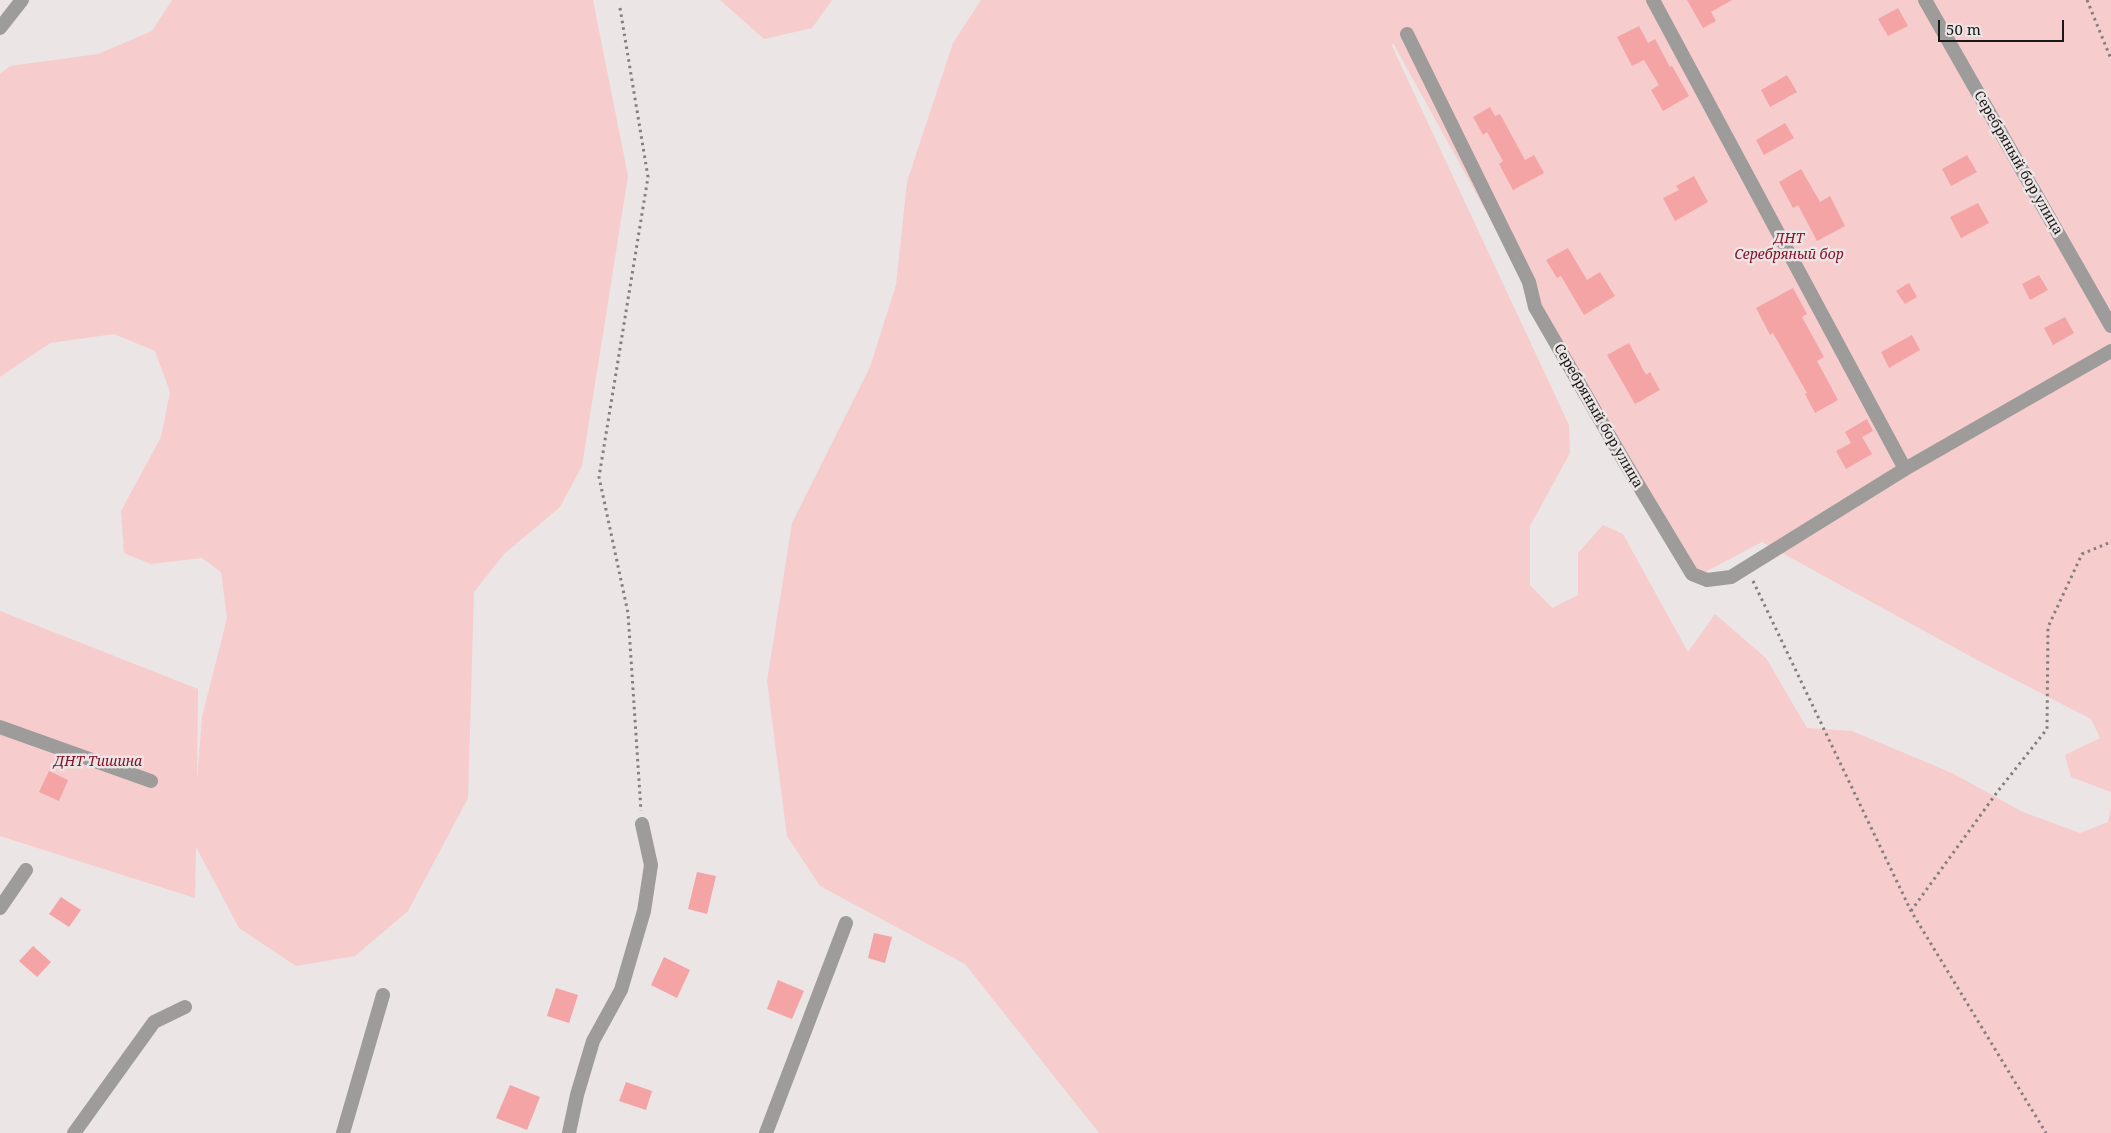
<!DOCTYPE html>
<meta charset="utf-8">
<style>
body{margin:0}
#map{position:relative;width:2111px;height:1133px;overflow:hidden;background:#ebe5e5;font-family:"Noto Serif",serif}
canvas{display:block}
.scale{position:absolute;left:1938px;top:20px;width:126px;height:22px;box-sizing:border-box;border:2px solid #1a1818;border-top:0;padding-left:6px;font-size:15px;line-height:18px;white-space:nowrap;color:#1a1818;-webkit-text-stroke:4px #ebe5e5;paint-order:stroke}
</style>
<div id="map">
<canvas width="2111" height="1133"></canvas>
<div class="scale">50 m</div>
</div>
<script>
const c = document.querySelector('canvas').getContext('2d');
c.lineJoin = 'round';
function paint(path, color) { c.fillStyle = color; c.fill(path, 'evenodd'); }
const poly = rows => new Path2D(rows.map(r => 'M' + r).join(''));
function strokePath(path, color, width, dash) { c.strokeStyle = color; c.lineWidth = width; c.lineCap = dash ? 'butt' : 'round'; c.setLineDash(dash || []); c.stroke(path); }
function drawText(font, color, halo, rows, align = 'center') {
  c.font = font + ' "Noto Serif",serif'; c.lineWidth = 5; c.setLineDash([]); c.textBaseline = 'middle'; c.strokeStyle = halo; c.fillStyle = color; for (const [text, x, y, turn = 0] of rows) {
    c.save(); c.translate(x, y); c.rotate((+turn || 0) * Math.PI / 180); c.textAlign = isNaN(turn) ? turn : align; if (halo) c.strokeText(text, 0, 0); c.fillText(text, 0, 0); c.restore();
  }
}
paint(poly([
 [172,0,593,0,628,176,582,466,560,507,504,554,474,592,468,798,408,911,355,956,296,966,239,928,196,847,195,898,0,836,0,611,198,689,197,781,202,717,227,618,221,572,202,558,151,564,124,553,121,511,161,437,170,392,155,351,114,334,50,343,0,377,0,74,10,66,98,54,152,31],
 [720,0,832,0,812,28,764,39],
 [981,0,2111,0,2111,792,2071,777,2065,755,2100,738,2091,719,1979,661,1762,542,1690,580,1393,43,1392,46,1569,425,1570,453,1530,526,1530,585,1552,608,1578,595,1578,553,1603,525,1623,534,1688,652,1715,614,1766,658,1807,728,1852,731,1952,773,2023,812,2080,833,2108,822,2111,807,2111,1133,1099,1133,965,964,820,886,787,836,767,681,792,523,870,367,896,285,907,182,953,43]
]), '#f7cccc');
paint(poly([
 [1687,0,1732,0,1711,12,1716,21,1703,28],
 [1898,8,1908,26,1888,36,1878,19],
 [1639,26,1648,43,1655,39,1670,67,1672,66,1689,96,1663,111,1651,90,1659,85,1644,60,1632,66,1617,37],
 [1787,75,1797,92,1770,107,1761,90],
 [1490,107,1495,116,1500,114,1525,160,1534,155,1544,173,1513,190,1499,164,1503,161,1487,132,1483,135,1473,117],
 [1785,123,1794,138,1764,155,1756,140],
 [1967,155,1977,172,1951,186,1942,169],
 [1801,169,1820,202,1830,196,1845,226,1817,241,1798,205,1793,208,1779,182],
 [1694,176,1708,202,1675,221,1663,198,1679,190,1676,186],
 [1978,203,1989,223,1961,238,1950,217],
 [1568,248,1587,280,1600,272,1615,296,1584,315,1561,276,1557,278,1546,260],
 [2039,275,2048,290,2030,300,2022,284],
 [1909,283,1917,297,1905,304,1896,291],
 [1793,288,1807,314,1802,317,1824,357,1817,361,1838,400,1815,413,1805,394,1807,393,1773,333,1770,335,1756,308],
 [2065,317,2074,333,2053,345,2044,328],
 [1912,335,1920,350,1889,368,1881,352],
 [1629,343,1646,375,1650,372,1660,390,1635,404,1607,355],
 [1867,419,1873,431,1862,437,1872,454,1846,469,1836,451,1851,443,1845,432],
 [49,771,68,780,59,801,39,792],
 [697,872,716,876,707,914,688,909],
 [61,897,81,910,69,927,49,914],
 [874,933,892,937,885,963,868,958],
 [33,946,51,962,37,977,19,961],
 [664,957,690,970,677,998,651,985],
 [778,980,804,991,792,1019,767,1009],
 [556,988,578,995,569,1023,547,1016],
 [626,1082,652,1091,646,1110,619,1101],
 [510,1085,540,1097,527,1130,496,1118]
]), '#f4a4a5');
strokePath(poly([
 [2087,0,2111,59],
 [620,8,648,177,599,477,628,613,641,811],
 [1753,581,1911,911,2046,1133],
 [1911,911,1998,791,2047,729,2048,627,2082,554,2111,542]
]), '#837f7f', 3, [2.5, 4]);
strokePath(poly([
 [1653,0,1905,469,2111,351],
 [1925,0,2111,326],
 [0,28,22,0],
 [1407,34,1529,282,1535,307,1624,461,1692,574,1707,580,1731,577,1905,469],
 [0,727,151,781],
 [0,908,26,870],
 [74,1133,154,1022,185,1007],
 [343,1133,383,995],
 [569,1133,577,1095,593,1041,621,990,644,911,651,865,642,824],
 [766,1133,846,923]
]), '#9e9b9b', 14);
drawText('14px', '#1a1818', '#ebe5e5', [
 ["Серебряный бор улица",2018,163,60],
 ["Серебряный бор улица",1598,416,60]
]);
drawText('italic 14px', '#861128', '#ebe5e5', [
 ["ДНТ",1789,239],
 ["Серебряный бор",1789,255],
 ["ДНТ Тишина",98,762]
]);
</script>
